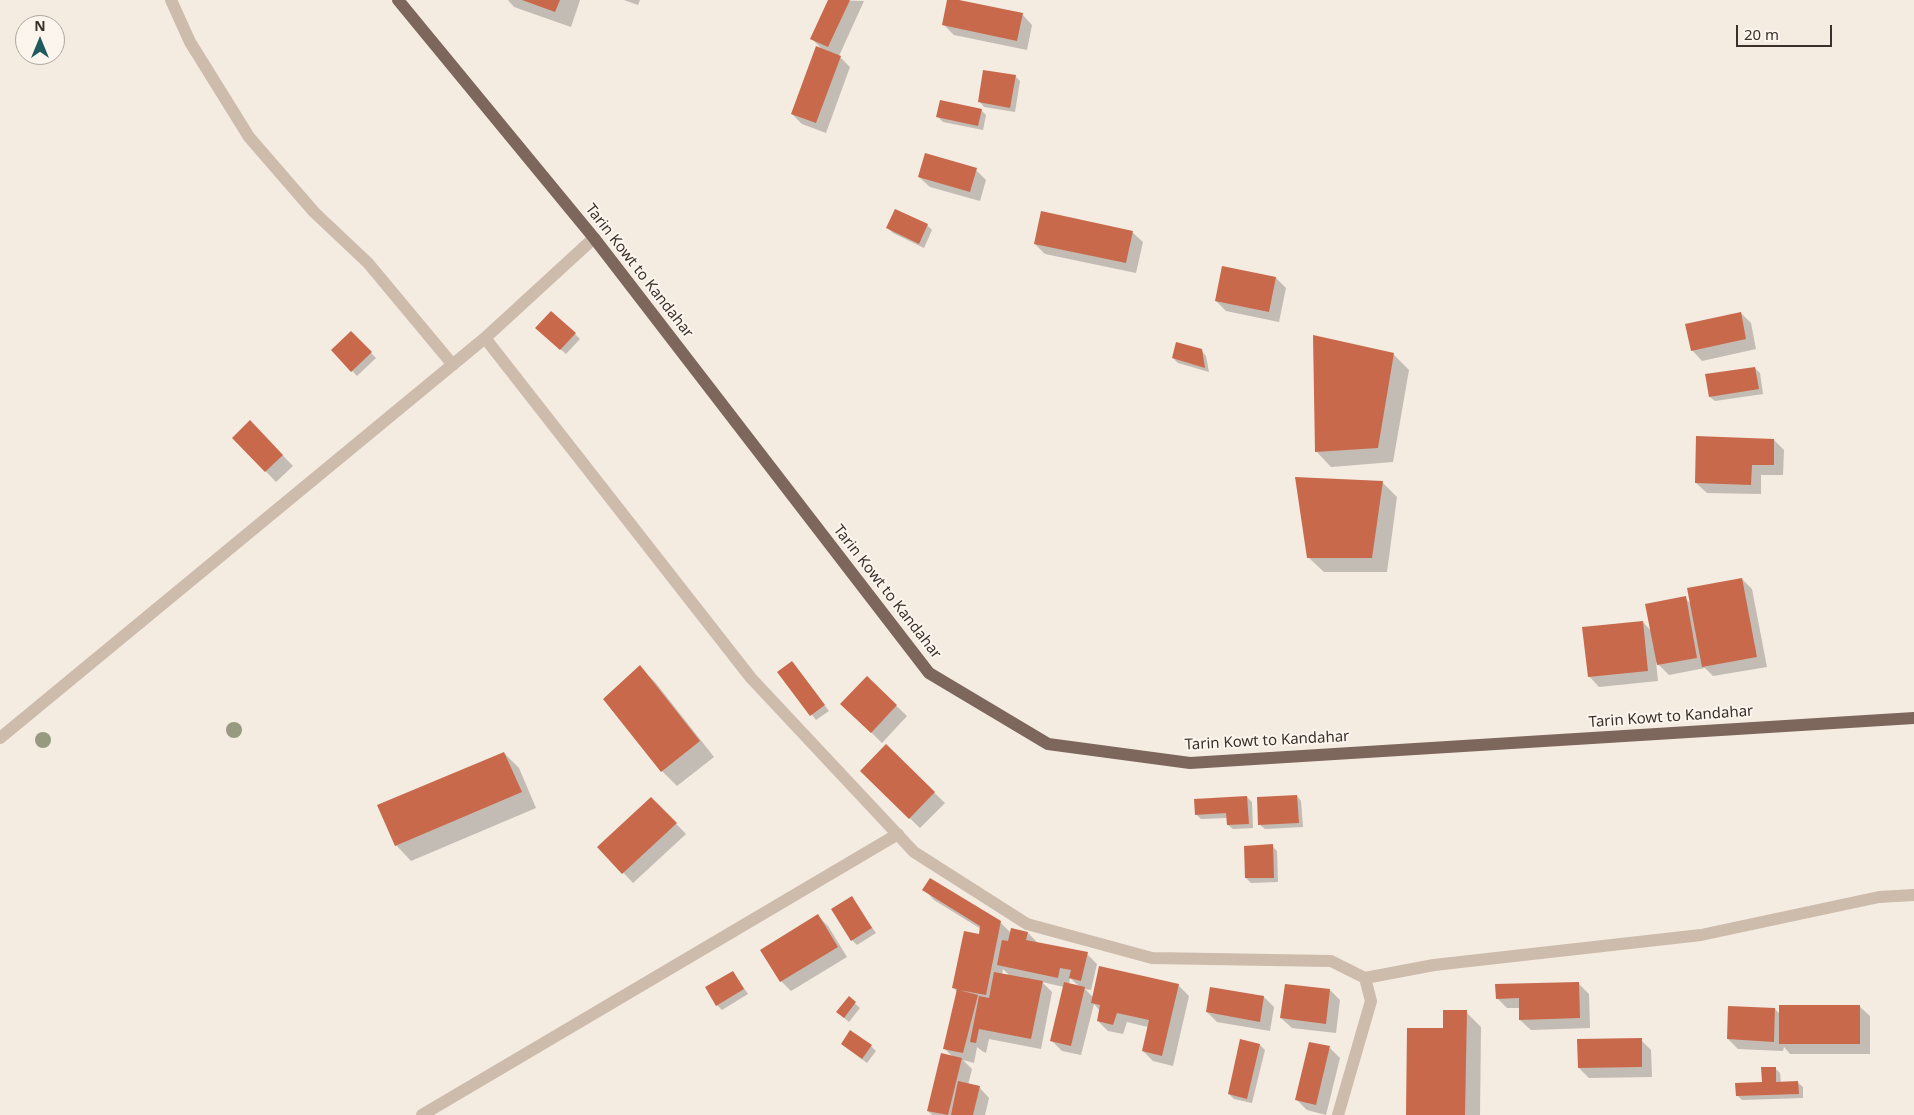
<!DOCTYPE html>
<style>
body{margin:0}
#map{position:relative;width:1914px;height:1115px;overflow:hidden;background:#f4ebe1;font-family:"Noto Sans",sans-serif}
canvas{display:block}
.north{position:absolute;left:15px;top:15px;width:50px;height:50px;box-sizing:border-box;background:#fbf5ee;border:1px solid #aea6a0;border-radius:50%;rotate:0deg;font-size:14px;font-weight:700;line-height:20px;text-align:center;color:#3b302b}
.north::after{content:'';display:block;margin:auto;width:18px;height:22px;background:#1f5a5e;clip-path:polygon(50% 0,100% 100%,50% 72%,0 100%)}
.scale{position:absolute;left:1736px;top:25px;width:96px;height:22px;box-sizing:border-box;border:2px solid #3b302b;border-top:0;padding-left:6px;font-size:15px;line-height:18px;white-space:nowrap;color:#3b302b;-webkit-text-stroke:4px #fbf5ee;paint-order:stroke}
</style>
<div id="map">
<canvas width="1914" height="1115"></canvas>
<div class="north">N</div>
<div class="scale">20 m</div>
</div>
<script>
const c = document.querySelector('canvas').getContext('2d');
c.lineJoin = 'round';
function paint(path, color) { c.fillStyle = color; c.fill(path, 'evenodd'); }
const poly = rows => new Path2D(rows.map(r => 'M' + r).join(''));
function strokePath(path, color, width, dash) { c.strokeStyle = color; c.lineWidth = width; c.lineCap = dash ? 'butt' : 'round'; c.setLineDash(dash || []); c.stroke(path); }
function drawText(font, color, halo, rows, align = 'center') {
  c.font = font + ' "Noto Sans",sans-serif'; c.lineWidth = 4; c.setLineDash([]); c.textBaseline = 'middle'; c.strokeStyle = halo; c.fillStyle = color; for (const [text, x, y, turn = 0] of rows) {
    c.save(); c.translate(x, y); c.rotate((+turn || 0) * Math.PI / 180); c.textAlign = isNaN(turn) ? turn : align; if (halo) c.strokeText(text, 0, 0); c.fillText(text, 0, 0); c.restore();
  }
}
paint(poly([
 [508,0,580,0,571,27,514,7],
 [624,0,640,0,638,5],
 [829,0,864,1,839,56,850,67,826,133,802,124,792,114,824,51,812,39],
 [949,0,1022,14,1032,25,1027,50,954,35,944,25],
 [1015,76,1020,81,1015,112,984,107,980,102],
 [981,110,986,115,983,130,943,122,938,117],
 [976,170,986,180,980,201,930,187,919,177],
 [927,225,932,230,924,248,893,233,888,228],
 [1132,232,1143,242,1136,273,1045,254,1035,244],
 [1276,278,1286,288,1279,322,1226,311,1216,301],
 [1741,313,1751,323,1756,349,1702,361,1692,350],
 [351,333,376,358,357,376,333,350],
 [542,333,575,334,580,339,566,354],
 [1201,350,1206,356,1209,372,1178,363,1173,358],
 [1393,354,1409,370,1393,462,1331,467,1316,451],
 [1755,368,1760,373,1763,394,1715,401,1710,397],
 [250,422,293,466,276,482,234,438],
 [1774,440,1784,450,1783,475,1761,475,1761,494,1707,493,1696,483],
 [1382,482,1397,497,1387,572,1324,572,1308,557],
 [1742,579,1752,589,1767,667,1713,676,1705,668,1669,675,1656,662,1658,681,1599,687,1589,676,1643,622,1652,632,1685,598,1691,604],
 [640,667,655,682,714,757,677,786,662,771,604,700],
 [797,668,829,711,816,720,779,672],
 [867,678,907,716,882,743,842,704],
 [886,746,945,803,920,828,861,771],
 [504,753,519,768,536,808,411,861,396,845],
 [1297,796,1301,801,1303,827,1265,829,1260,825],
 [1247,797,1252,802,1253,828,1233,829,1228,825,1227,818,1201,819,1196,814],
 [651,798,686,834,633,883,599,847],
 [1272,846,1277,851,1278,882,1251,883,1246,878],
 [924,889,1000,922,1011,933,1028,933,1038,943,1087,954,1097,964,1091,990,1085,989,1093,997,1178,985,1189,996,1173,1066,1153,1061,1143,1051,1148,1027,1127,1022,1123,1034,1108,1031,1098,1021,1100,1011,1094,1004,1081,1055,1062,1051,1052,1041,1064,987,1042,982,1052,992,1041,1049,989,1039,986,1053,982,1051,977,1047,974,1063,963,1060,972,1069,968,1085,979,1087,989,1098,985,1115,932,1115,928,1111,953,1057,944,1048,957,992,954,988,980,935,981,929,934,900],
 [1003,969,1010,976,1002,975],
 [1070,978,1080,987,1069,984],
 [852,898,876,933,857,945,852,940],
 [818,916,828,926,847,957,791,991,781,981],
 [733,972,748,994,722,1010,717,1005],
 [1579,984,1589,994,1590,1028,1531,1030,1520,1020,1520,1008,1507,1008,1497,998],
 [1211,988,1264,997,1274,1007,1270,1031,1217,1022,1207,1012],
 [1330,990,1340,1000,1336,1033,1292,1028,1281,1018],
 [849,998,860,1008,849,1022,837,1012],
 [1859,1006,1870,1016,1870,1054,1790,1054,1784,1047,1783,1051,1738,1049,1728,1039,1775,1009,1780,1014],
 [1466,1012,1481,1027,1480,1115,1407,1115,1444,1029],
 [1641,1040,1651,1050,1652,1077,1589,1078,1579,1068],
 [1241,1041,1260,1045,1265,1050,1252,1103,1234,1099,1229,1094],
 [842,1044,871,1046,876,1051,867,1063],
 [1330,1048,1340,1058,1326,1115,1307,1110,1297,1100],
 [1775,1068,1780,1073,1781,1083,1798,1083,1803,1087,1803,1098,1742,1100,1737,1095,1763,1083]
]), '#0003');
paint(poly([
 [522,0,560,0,555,12],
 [828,0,850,0,828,47,810,39],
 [947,0,959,0,1023,13,1017,41,942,25],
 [816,46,841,56,816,123,791,114],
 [983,70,1016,75,1010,108,978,102],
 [940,100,982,109,978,126,936,117],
 [925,153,977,168,970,192,918,177],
 [895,209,928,224,919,244,886,228],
 [1041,211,1133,231,1126,263,1034,244],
 [1222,266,1276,277,1269,312,1215,301],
 [551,311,576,333,560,350,535,328],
 [1741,312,1746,339,1691,351,1685,324],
 [351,331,372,352,351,372,331,350],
 [1313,335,1394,353,1378,448,1315,452],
 [1176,342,1202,349,1205,368,1172,358],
 [1755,367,1759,389,1709,397,1705,374],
 [250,420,283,455,265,472,232,438],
 [1696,436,1774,439,1774,465,1752,465,1751,485,1695,483],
 [1295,477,1383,481,1372,558,1307,558],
 [1742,578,1757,657,1702,667,1687,588],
 [1686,596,1697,658,1657,665,1645,604],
 [1643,621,1648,671,1588,677,1582,627],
 [792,661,825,705,810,716,777,672],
 [640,665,700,741,661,772,603,699],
 [867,676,897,705,871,733,840,704],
 [886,744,935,792,909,819,860,771],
 [504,752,522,792,395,846,377,805],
 [1297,795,1299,823,1258,825,1257,797],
 [1247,796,1249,824,1227,825,1226,813,1195,815,1194,799],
 [651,797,677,823,622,874,597,847],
 [1273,844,1274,878,1245,878,1244,846],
 [930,878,1001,921,986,995,959,990,978,995,963,1053,943,1049,957,989,952,988,964,931,979,934,980,926,922,890],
 [852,896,872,928,851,941,831,909],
 [818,914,838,947,780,982,760,950],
 [1011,928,1028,932,1026,940,1088,952,1081,981,1069,978,1071,970,1060,968,1058,978,997,965,1002,940,1008,941],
 [1099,966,1179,984,1162,1056,1142,1051,1149,1020,1117,1013,1113,1025,1097,1021,1100,1005,1091,1003],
 [733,971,744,989,716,1006,705,987],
 [994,972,1043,981,1031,1039,979,1029,976,1043,970,1042,979,996,989,998],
 [1064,982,1085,987,1071,1046,1050,1041],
 [1579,982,1580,1018,1519,1020,1519,998,1496,999,1495,984],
 [1285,984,1330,989,1326,1024,1280,1018],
 [1210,987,1264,996,1260,1022,1206,1012],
 [849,996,856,1002,844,1018,836,1012],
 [1779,1005,1860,1005,1860,1044,1779,1044],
 [1728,1006,1775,1008,1774,1042,1727,1039],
 [1443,1010,1467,1010,1465,1115,1406,1115,1407,1028,1443,1028],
 [850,1030,872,1045,862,1059,841,1044],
 [1642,1038,1642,1067,1578,1068,1577,1039],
 [1240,1039,1260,1044,1247,1099,1228,1094],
 [1309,1042,1330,1046,1316,1105,1295,1100],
 [941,1053,962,1058,948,1115,927,1111],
 [1761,1067,1776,1067,1776,1082,1798,1081,1799,1094,1736,1096,1735,1083,1762,1082],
 [958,1081,980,1086,973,1115,951,1115]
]), '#c8694b');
strokePath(poly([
 [171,0,190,42,249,137,314,212,368,263,453,365],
 [485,338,751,678,914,852,1027,924,1152,958,1331,961,1365,978,1371,1001,1338,1115],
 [0,738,485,338,594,238],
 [1365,978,1434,965,1701,935,1879,897,1914,895],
 [422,1115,898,834]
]), '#cdbbac', 12);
strokePath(poly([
 [398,0,594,238,929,673,1048,744,1190,763,1914,718]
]), '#7d675c', 12);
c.fillStyle = '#969b7f';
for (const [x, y] of [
 [234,730],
 [43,740]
]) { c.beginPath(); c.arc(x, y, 8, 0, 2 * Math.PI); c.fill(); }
drawText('15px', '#3b302b', '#fbf5ee', [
 ["Tarin Kowt to Kandahar",639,271,52],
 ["Tarin Kowt to Kandahar",887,592,52],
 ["Tarin Kowt to Kandahar",1671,717,-4],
 ["Tarin Kowt to Kandahar",1267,741,-3]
]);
</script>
